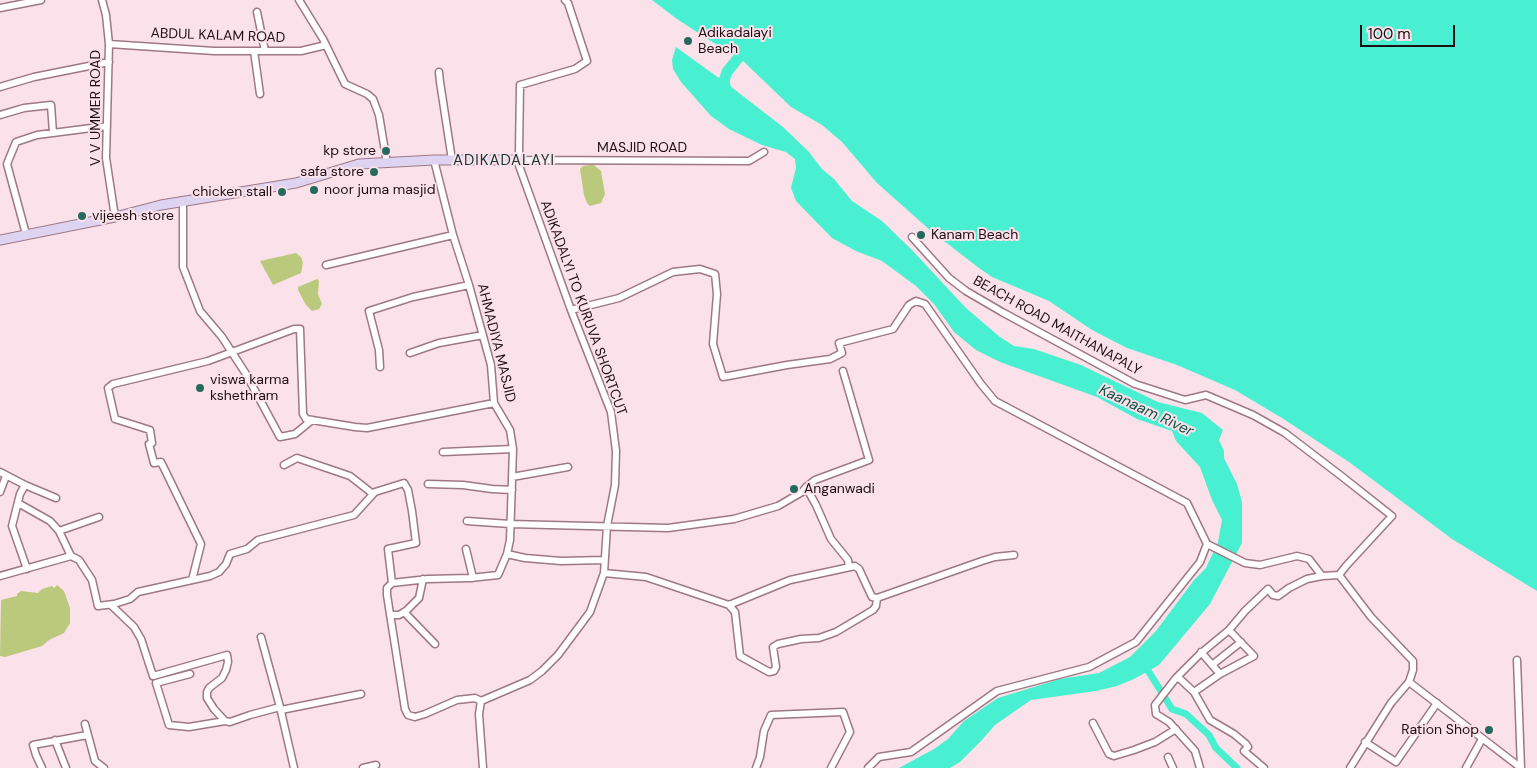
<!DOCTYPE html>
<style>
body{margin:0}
#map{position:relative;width:1537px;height:768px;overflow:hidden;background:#fbe1e9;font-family:"DM Sans",sans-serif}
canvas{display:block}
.scale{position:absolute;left:1360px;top:25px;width:95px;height:22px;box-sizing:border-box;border:2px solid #1d0f13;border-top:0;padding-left:6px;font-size:15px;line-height:18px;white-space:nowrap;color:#1d0f13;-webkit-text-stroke:4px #fbe1e9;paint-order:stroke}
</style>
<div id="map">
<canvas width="1537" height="768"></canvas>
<div class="scale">100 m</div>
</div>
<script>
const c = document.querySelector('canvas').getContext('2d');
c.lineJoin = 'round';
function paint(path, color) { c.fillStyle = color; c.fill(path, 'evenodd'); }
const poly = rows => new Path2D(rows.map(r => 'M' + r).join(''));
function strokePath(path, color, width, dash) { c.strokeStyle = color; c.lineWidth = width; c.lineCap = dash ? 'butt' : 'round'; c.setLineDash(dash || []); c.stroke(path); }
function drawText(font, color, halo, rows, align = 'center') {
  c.font = font + ' "DM Sans",sans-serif'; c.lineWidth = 4; c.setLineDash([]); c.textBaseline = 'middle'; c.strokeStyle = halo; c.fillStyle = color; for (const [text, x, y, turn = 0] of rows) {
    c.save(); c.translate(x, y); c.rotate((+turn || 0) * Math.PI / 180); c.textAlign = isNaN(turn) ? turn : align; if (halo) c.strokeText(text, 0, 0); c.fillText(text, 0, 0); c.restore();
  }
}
paint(poly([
 [590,165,594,165,601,171,605,194,601,203,590,206,587,203,584,195,580,169,583,166],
 [296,253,301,257,303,263,301,273,273,285,260,261],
 [317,279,319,281,318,294,322,304,319,309,312,311,306,305,298,290,298,287],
 [57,585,64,591,70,608,70,623,64,633,49,640,42,646,5,657,0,656,1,600,17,596,17,594,21,591,38,593,42,589,52,586,54,588]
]), '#bac97b');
paint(poly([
 [652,0,1537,0,1537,591,1452,539,1349,462,1282,418,1235,390,1177,365,1127,348,1092,330,1049,301,992,277,979,268,931,231,877,183,842,142,822,125,791,107,739,57,729,53,677,19],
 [676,47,730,86,783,127,809,152,822,169,834,179,852,201,882,221,912,250,966,308,1000,337,1014,346,1034,349,1081,365,1158,402,1202,413,1223,430,1219,440,1224,451,1224,458,1237,484,1242,502,1242,543,1210,604,1159,665,1134,679,1117,686,1096,691,1031,700,995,725,981,741,960,762,950,768,899,768,934,749,948,739,964,721,998,698,1060,679,1099,673,1130,657,1156,631,1194,580,1206,568,1218,542,1222,520,1212,500,1200,467,1176,441,1172,431,1137,419,1097,397,1000,362,976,350,954,332,934,304,916,286,882,261,856,251,832,238,796,201,791,188,796,168,795,159,786,152,762,145,729,129,711,116,681,82,673,69,672,60]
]), '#48f0d1');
strokePath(poly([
 [1144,664,1172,709,1186,714,1209,735,1216,748,1237,768]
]), '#48f0d1', 7);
strokePath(poly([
 [727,95,724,81,727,72,739,57]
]), '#48f0d1', 11);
const street = poly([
 [102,0,106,15,109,44,106,158,115,217],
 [299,0,323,39,345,84,367,94,373,99,379,115,387,163],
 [0,8,41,0],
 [257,12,265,51],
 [109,44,214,51,301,51,326,45],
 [254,51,260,94],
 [439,72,440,82,452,160],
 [0,87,34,77,109,62],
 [0,115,24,108,51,105,53,133],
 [517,160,749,161,764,152],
 [517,160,519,153,520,85,575,69,587,61,568,3,565,0],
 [183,201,183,267,200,311,222,337,246,374,280,437,295,434,312,420],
 [26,234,7,164,16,142,37,135,107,126],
 [912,237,949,278,966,291,1002,312,1135,384,1185,400,1206,395,1253,415,1285,433,1340,475,1392,516,1346,566,1339,575],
 [326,265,453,235],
 [571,310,619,298,673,272,700,269,715,274,717,294,713,344,723,377,787,365,830,359,842,353,839,343,893,329,909,305,916,301,925,304,981,384,995,401,1187,503,1207,544,1245,563,1260,565,1297,556,1309,559,1322,576,1339,575,1371,617,1413,661,1413,670,1409,682,1521,768],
 [410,353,439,343,483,335],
 [380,367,379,350,369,311,413,297,469,285],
 [443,452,513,449],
 [284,465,297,458,350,476,373,494],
 [0,472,25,485,20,494,12,526,27,569],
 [512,477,568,467],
 [428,484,463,485,492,489,512,490],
 [25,485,56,498],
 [806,487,816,505,831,539,848,560,849,567],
 [0,492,6,476],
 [18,503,50,521,59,531,71,556,79,560,92,580,98,606,114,604,130,599,138,592,210,576,219,572,226,564,230,554,247,549,258,540,354,515,375,492,404,483,408,490,412,511,416,543,388,549,392,583,387,588,387,595,405,709,408,715,415,717,425,714,457,700,475,698,481,701],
 [467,521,510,524,668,528,734,519,778,506,802,492,806,487,815,480,869,460,843,371],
 [59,531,99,517],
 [466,549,473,578],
 [507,554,525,558,561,561,604,560],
 [604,573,646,577,729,605,790,580,855,566,859,569,872,597,877,598,982,561,995,557,1014,555],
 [0,576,71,556],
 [192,580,201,544,161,462,154,463,149,444,152,443,150,430,115,419,108,388,113,384,208,361,294,329,300,329,303,414,306,419,355,427,367,428,494,403],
 [392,583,428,579,470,578,498,575,507,554,510,540,513,449,510,430,494,403,491,365,469,285,453,235,434,160],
 [111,605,134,627,141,639,153,676,227,655,228,662,226,670,222,678,209,688,207,692,207,698,214,709,225,721,230,722,250,715,280,707,294,768],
 [729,605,735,612,740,656,769,672,774,671,776,667,773,647,778,644,801,639,819,638,836,632,873,610,876,606,877,598],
 [404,612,435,644],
 [390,615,399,615,406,611,419,598,423,579],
 [261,637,280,707],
 [1201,652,1220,674],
 [1517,660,1521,768],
 [1212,665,1241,642],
 [190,674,156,683,169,725,189,727,225,721],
 [1176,678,1200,654,1229,630],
 [1194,692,1210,720,1234,734,1246,744,1248,747,1244,751,1264,768],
 [281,710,361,694],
 [1093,723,1109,754,1114,756,1134,750,1155,742,1176,729],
 [85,724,95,761,104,768],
 [55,740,66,768],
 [1365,742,1396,762,1437,703],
 [1168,757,1173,768],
 [42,768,36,755,33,745,87,735],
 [363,768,376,765],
 [483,768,479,714,481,701,530,680,542,671,558,655,590,612,604,573,607,526,615,485,616,451,611,412,571,310,517,160],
 [756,768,760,757,764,731,771,715,843,712,850,732,831,768],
 [868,768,879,757,911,752,997,691,1089,667,1136,642,1200,562,1207,544],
 [1200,768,1195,751,1169,722,1156,714,1155,705,1176,678,1180,679,1194,692,1220,674,1254,656,1229,630,1245,611,1268,589,1273,595,1278,596,1289,588,1307,579,1322,576],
 [1350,768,1391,703,1409,682],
 [1466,768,1482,739]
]);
const secondary = poly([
 [0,240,115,217,161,205,296,183,359,164,434,160,517,160]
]);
strokePath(street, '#9e7884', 9);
strokePath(secondary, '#9e7884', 11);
strokePath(street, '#fff', 6);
strokePath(secondary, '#ded4f2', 9);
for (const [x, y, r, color] of [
 [688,41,5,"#256a5c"],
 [386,151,5,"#256a5c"],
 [374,172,5,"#256a5c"],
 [314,190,5,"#256a5c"],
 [282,192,5,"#256a5c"],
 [82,216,5,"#256a5c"],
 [921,235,5,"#256a5c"],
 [200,388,5,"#256a5c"],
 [794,489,5,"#256a5c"],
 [1489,730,5,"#256a5c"]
]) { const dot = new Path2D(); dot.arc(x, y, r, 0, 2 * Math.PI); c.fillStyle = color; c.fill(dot); strokePath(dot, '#fbe1e9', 2); }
drawText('14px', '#1d0f13', '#fbe1e9', [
 ["Adikadalayi",698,33],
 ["Beach",698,49],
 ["kp store",376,151,"right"],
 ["safa store",364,172,"right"],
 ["noor juma masjid",324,190],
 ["chicken stall",272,192,"right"],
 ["vijeesh store",92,216],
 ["Kanam Beach",931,235],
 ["viswa karma",210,380],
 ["kshethram",210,396],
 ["Anganwadi",804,489],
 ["Ration Shop",1479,730,"right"]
], 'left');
drawText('14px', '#1d0f13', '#fbe1e9', [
 ["ABDUL KALAM ROAD",218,36,2],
 ["V V UMMER ROAD",96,108,-90],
 ["MASJID ROAD",642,148],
 ["ADIKADALYI TO KURUVA SHORTCUT",583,308,70],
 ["BEACH ROAD MAITHANAPALY",1057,326,29],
 ["AHMADIYA MASJID",496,343,76]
]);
c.letterSpacing = '1px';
drawText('15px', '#14342e', '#fbe1e9', [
 ["ADIKADALAYI",504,161]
]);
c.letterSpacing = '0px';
drawText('italic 15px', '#0e5448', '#fbe1e9', [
 ["Kaanaam River",1146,411,25]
]);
</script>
